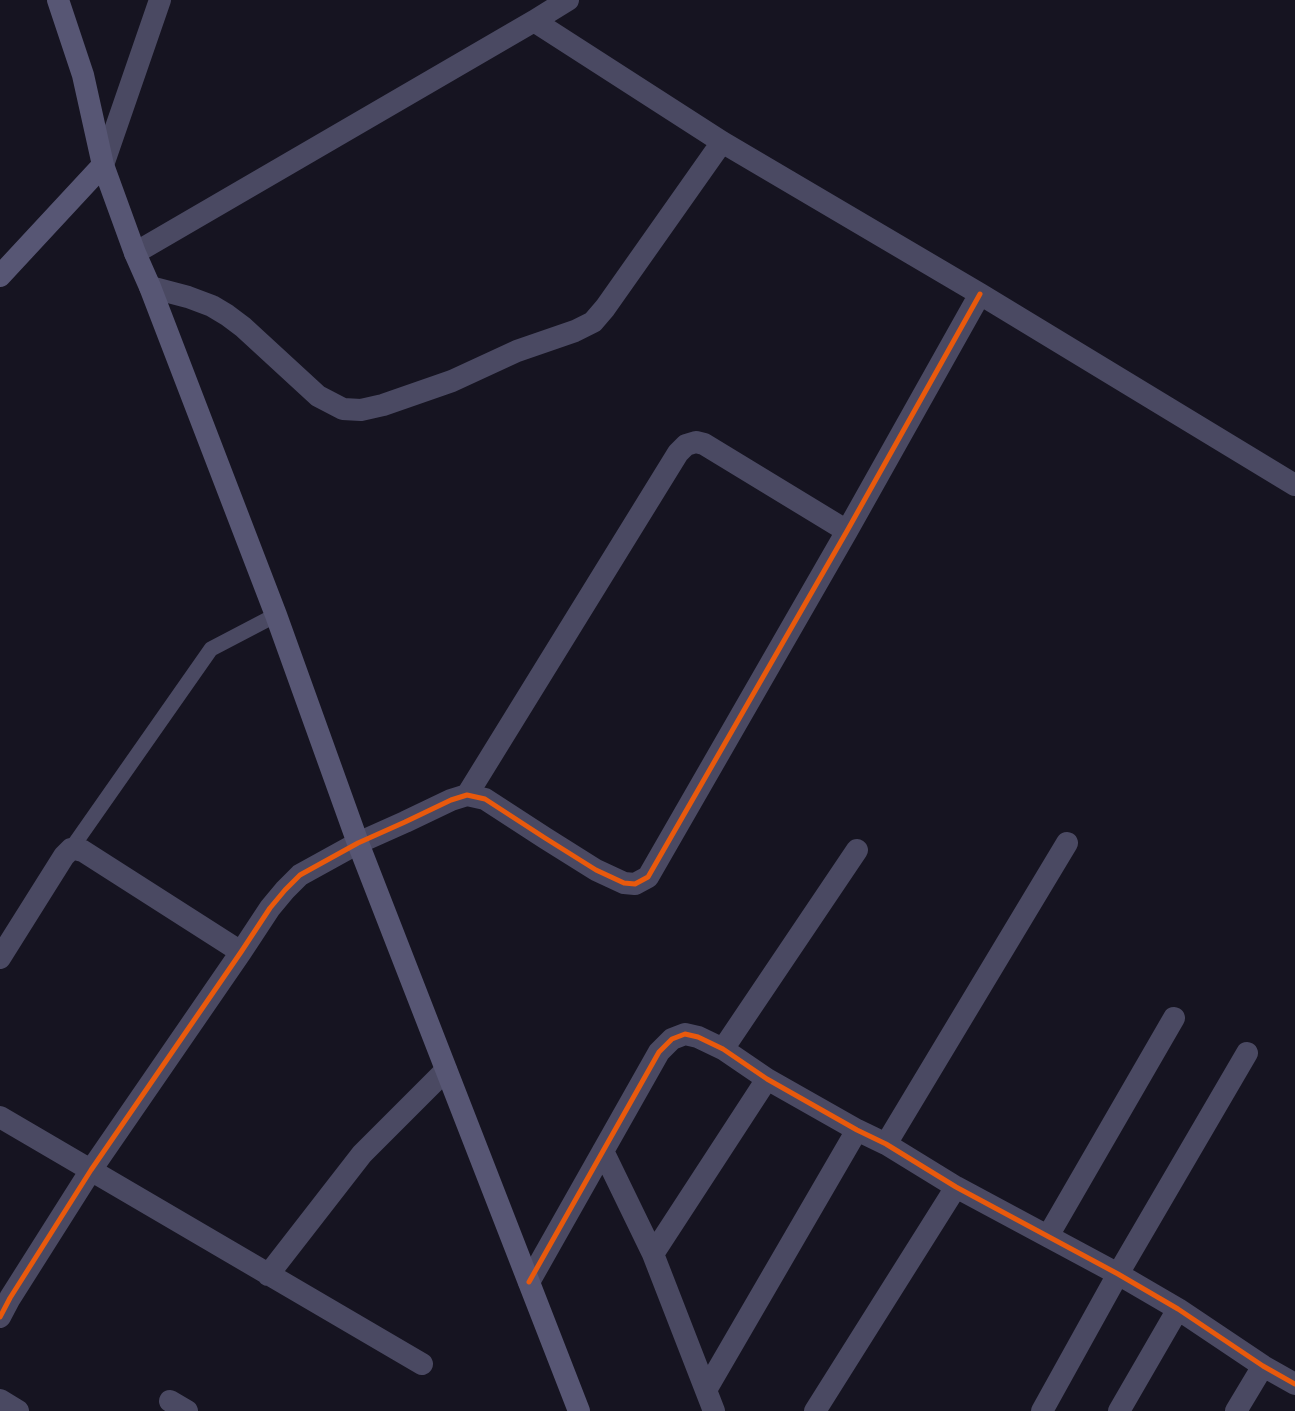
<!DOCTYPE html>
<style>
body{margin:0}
canvas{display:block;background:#161421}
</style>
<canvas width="1295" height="1411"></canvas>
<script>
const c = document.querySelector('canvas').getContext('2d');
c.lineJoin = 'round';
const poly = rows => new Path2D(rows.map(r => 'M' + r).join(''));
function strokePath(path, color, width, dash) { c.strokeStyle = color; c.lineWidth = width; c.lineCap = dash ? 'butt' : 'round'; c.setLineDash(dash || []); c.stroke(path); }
strokePath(poly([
 [71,849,211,649,276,615]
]), '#4a4962', 15);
strokePath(poly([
 [534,21,722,142,980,294,1295,485],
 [103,165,160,0],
 [135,253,534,21,568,0],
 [150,287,188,297,212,306,227,315,243,327,318,396,343,409,361,410,383,405,452,381,517,351,575,331,593,322,605,308,722,142],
 [467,795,678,453,686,445,696,442,704,444,847,531],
 [0,958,64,856,71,849,75,849,83,851,241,952],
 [723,1049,857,850],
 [0,1117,422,1364],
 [886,1144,1067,843],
 [603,1151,653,1254,714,1411],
 [1048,1236,1174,1018],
 [653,1254,767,1079],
 [268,1275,362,1154,446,1070],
 [529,1282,659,1052,672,1039,685,1034,698,1037,723,1049,767,1079,857,1130,886,1144,956,1187,1118,1274,1178,1309,1263,1366,1295,1384],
 [0,1317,10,1298,91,1170,241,952,270,908,285,890,300,875,358,843,405,822,451,800,467,795,485,799,545,838,596,870,624,883,635,884,648,877,847,531,980,294],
 [706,1390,857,1130],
 [0,1400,18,1411],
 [170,1401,187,1411],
 [815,1411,956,1187],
 [1042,1411,1118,1274,1247,1053],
 [1119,1411,1178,1309],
 [1236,1411,1263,1366]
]), '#4a4962', 22);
strokePath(poly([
 [58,0,83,75,103,165,135,253,150,287,276,615,358,843,579,1411],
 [0,276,103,165]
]), '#575674', 22);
strokePath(poly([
 [529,1282,659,1052,672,1039,685,1034,698,1037,723,1049,767,1079,857,1130,886,1144,956,1187,1118,1274,1178,1309,1263,1366,1295,1384],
 [0,1317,10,1298,91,1170,241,952,270,908,285,890,300,875,358,843,405,822,451,800,467,795,485,799,545,838,596,870,624,883,635,884,648,877,847,531,980,294]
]), '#e8590c', 5);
</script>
